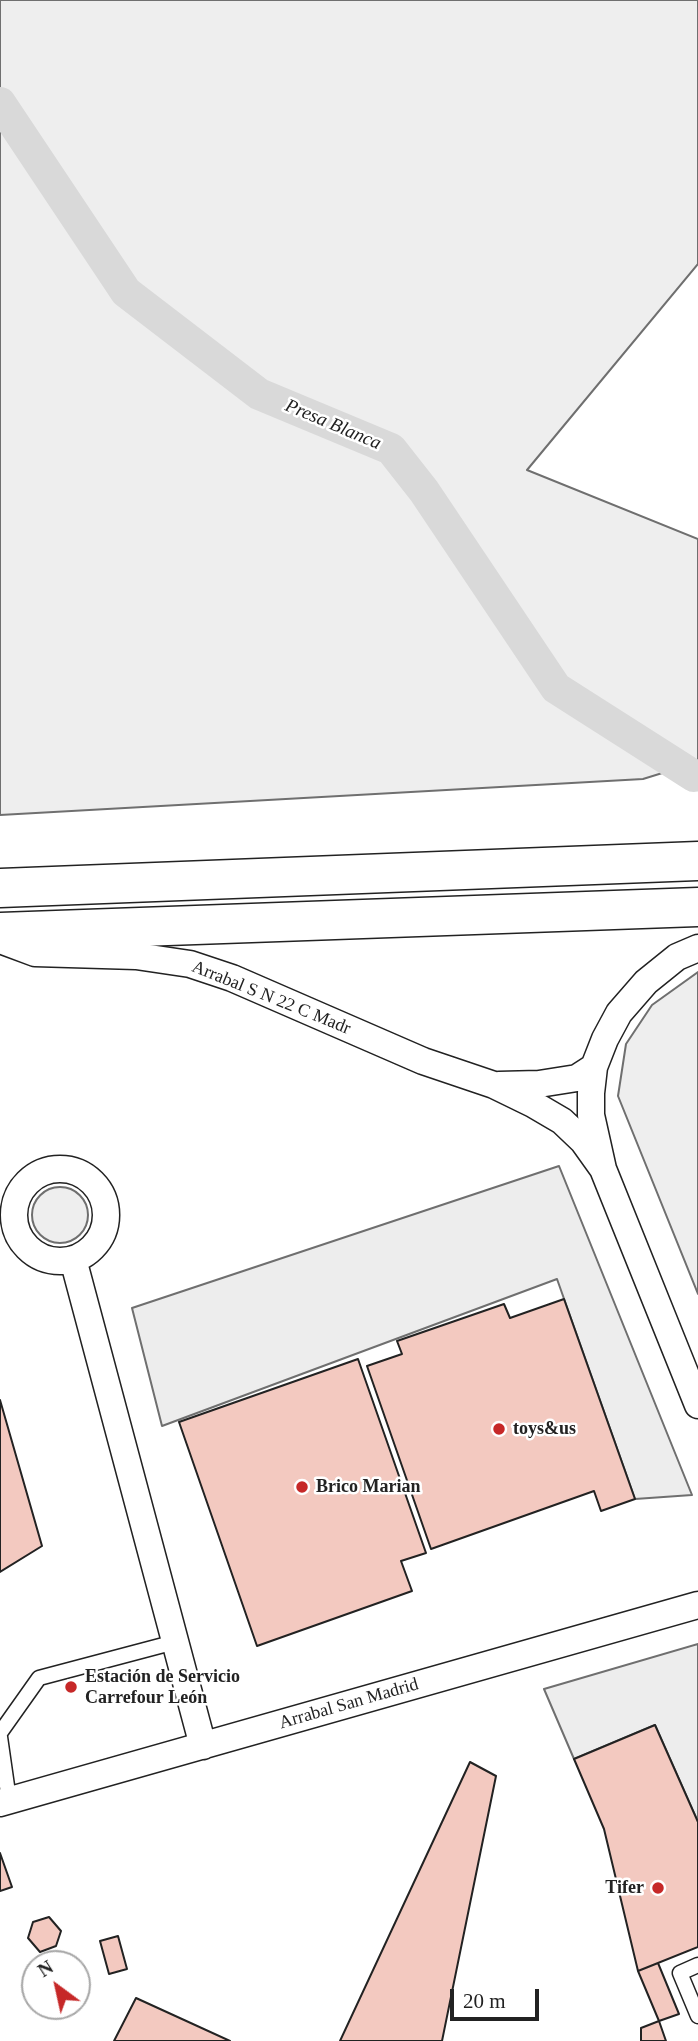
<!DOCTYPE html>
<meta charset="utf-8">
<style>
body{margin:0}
#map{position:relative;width:698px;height:2041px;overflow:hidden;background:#fff;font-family:Georgia,serif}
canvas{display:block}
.north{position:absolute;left:21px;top:1950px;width:70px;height:70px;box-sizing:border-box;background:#fff;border:2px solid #a7a7a7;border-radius:50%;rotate:327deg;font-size:19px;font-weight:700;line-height:28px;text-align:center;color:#222}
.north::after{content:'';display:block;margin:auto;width:24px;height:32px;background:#c62828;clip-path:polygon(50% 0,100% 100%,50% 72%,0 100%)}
.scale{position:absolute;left:450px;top:1989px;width:89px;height:32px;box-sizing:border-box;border:4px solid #222;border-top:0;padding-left:9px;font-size:21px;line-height:24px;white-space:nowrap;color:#222;-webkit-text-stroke:5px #fff;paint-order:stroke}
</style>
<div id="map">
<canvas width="698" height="2041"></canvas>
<div class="north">N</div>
<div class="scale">20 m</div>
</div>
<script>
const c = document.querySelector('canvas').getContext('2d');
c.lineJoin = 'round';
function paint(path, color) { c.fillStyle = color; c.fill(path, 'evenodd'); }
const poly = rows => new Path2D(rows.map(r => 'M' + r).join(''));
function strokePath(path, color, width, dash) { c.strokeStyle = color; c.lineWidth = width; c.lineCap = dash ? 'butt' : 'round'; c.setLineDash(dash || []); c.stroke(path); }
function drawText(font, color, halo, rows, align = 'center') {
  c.font = font + ' Georgia,serif'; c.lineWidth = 5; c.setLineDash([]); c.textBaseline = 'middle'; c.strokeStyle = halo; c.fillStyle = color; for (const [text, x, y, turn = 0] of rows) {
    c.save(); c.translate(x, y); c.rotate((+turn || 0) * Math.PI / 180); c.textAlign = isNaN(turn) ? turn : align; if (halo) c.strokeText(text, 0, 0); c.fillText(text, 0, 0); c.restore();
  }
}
const green = poly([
 [0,0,698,0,698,264,527,470,698,539,698,762,643,779,0,815,0,0],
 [698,972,698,1294,618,1096,626,1044,652,1005,698,972],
 '32 1215a28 28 0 1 1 56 0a28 28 0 1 1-56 0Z'
]);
paint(green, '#eee');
strokePath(green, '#6f6f6f', 2);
const parking = poly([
 [559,1166,692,1495,635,1499,557,1279,162,1426,132,1308,559,1166],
 [698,1644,698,1822,655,1725,574,1759,544,1689,698,1644]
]);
paint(parking, '#ededed');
strokePath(parking, '#6f6f6f', 2);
strokePath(poly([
 [0,103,126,292,259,394,391,449,424,491,556,688,694,776]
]), '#d9d9d9', 32);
const building = poly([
 [564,1299,635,1499,601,1511,594,1491,431,1549,367,1366,402,1354,397,1341,504,1304,510,1318,564,1299],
 [358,1359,426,1553,401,1561,412,1591,257,1646,179,1422,358,1359],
 [0,1400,42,1546,0,1572,0,1400],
 [655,1725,698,1822,698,1947,638,1971,604,1829,574,1759,655,1725],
 [470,1762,496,1776,442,2041,340,2041,470,1762],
 [0,1853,12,1887,0,1891,0,1853],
 [49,1917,61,1931,56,1946,40,1952,28,1938,33,1922,49,1917],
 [118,1936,127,1969,109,1974,100,1941,118,1936],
 [658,1963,679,2014,659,2021,638,1971,658,1963],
 [136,1998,230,2041,114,2041,136,1998],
 [659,2021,666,2041,641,2041,641,2028,659,2021]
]);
paint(building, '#f3c9c0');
strokePath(building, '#222', 2);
const lane = poly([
 [0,1733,39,1678,175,1642],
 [0,1737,9,1800],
 [698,1965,680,1973,698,2016]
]);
const street = poly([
 [0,940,35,953,136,956,190,964,232,978,423,1061,494,1085,533,1104,562,1121,583,1141,603,1169],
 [698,948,677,957,646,982,619,1013,605,1039,594,1067,591,1093,591,1115,603,1169,698,1405],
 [499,1085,539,1084,577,1078,594,1067],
 '14 1215a46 46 0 1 1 92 0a46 46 0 1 1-92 0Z',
 [73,1259,203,1746],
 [0,1803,698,1605]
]);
const highway = poly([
 [0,888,698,861],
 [0,932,698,907]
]);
strokePath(lane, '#222', 17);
strokePath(street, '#222', 29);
strokePath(highway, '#222', 41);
strokePath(lane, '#fff', 14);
strokePath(street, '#fff', 26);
strokePath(highway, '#fff', 38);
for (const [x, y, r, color] of [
 [499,1429,7,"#c62828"],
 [302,1487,7,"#c62828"],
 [71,1687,7,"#c62828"],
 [658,1888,7,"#c62828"]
]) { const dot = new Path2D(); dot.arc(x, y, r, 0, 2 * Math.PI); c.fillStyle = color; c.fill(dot); strokePath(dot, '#fff', 2.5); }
drawText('18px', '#222', '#fff', [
 ["Arrabal S N 22 C Madr",271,998,22],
 ["Arrabal San Madrid",349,1704,-16]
]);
drawText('bold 18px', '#222', '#fff', [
 ["toys&us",513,1429],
 ["Brico Marian",316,1487],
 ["Estación de Servicio",85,1677],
 ["Carrefour León",85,1698],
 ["Tifer",644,1888,"right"]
], 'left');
drawText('italic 19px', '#222', '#fff', [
 ["Presa Blanca",333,425,23]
]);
</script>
